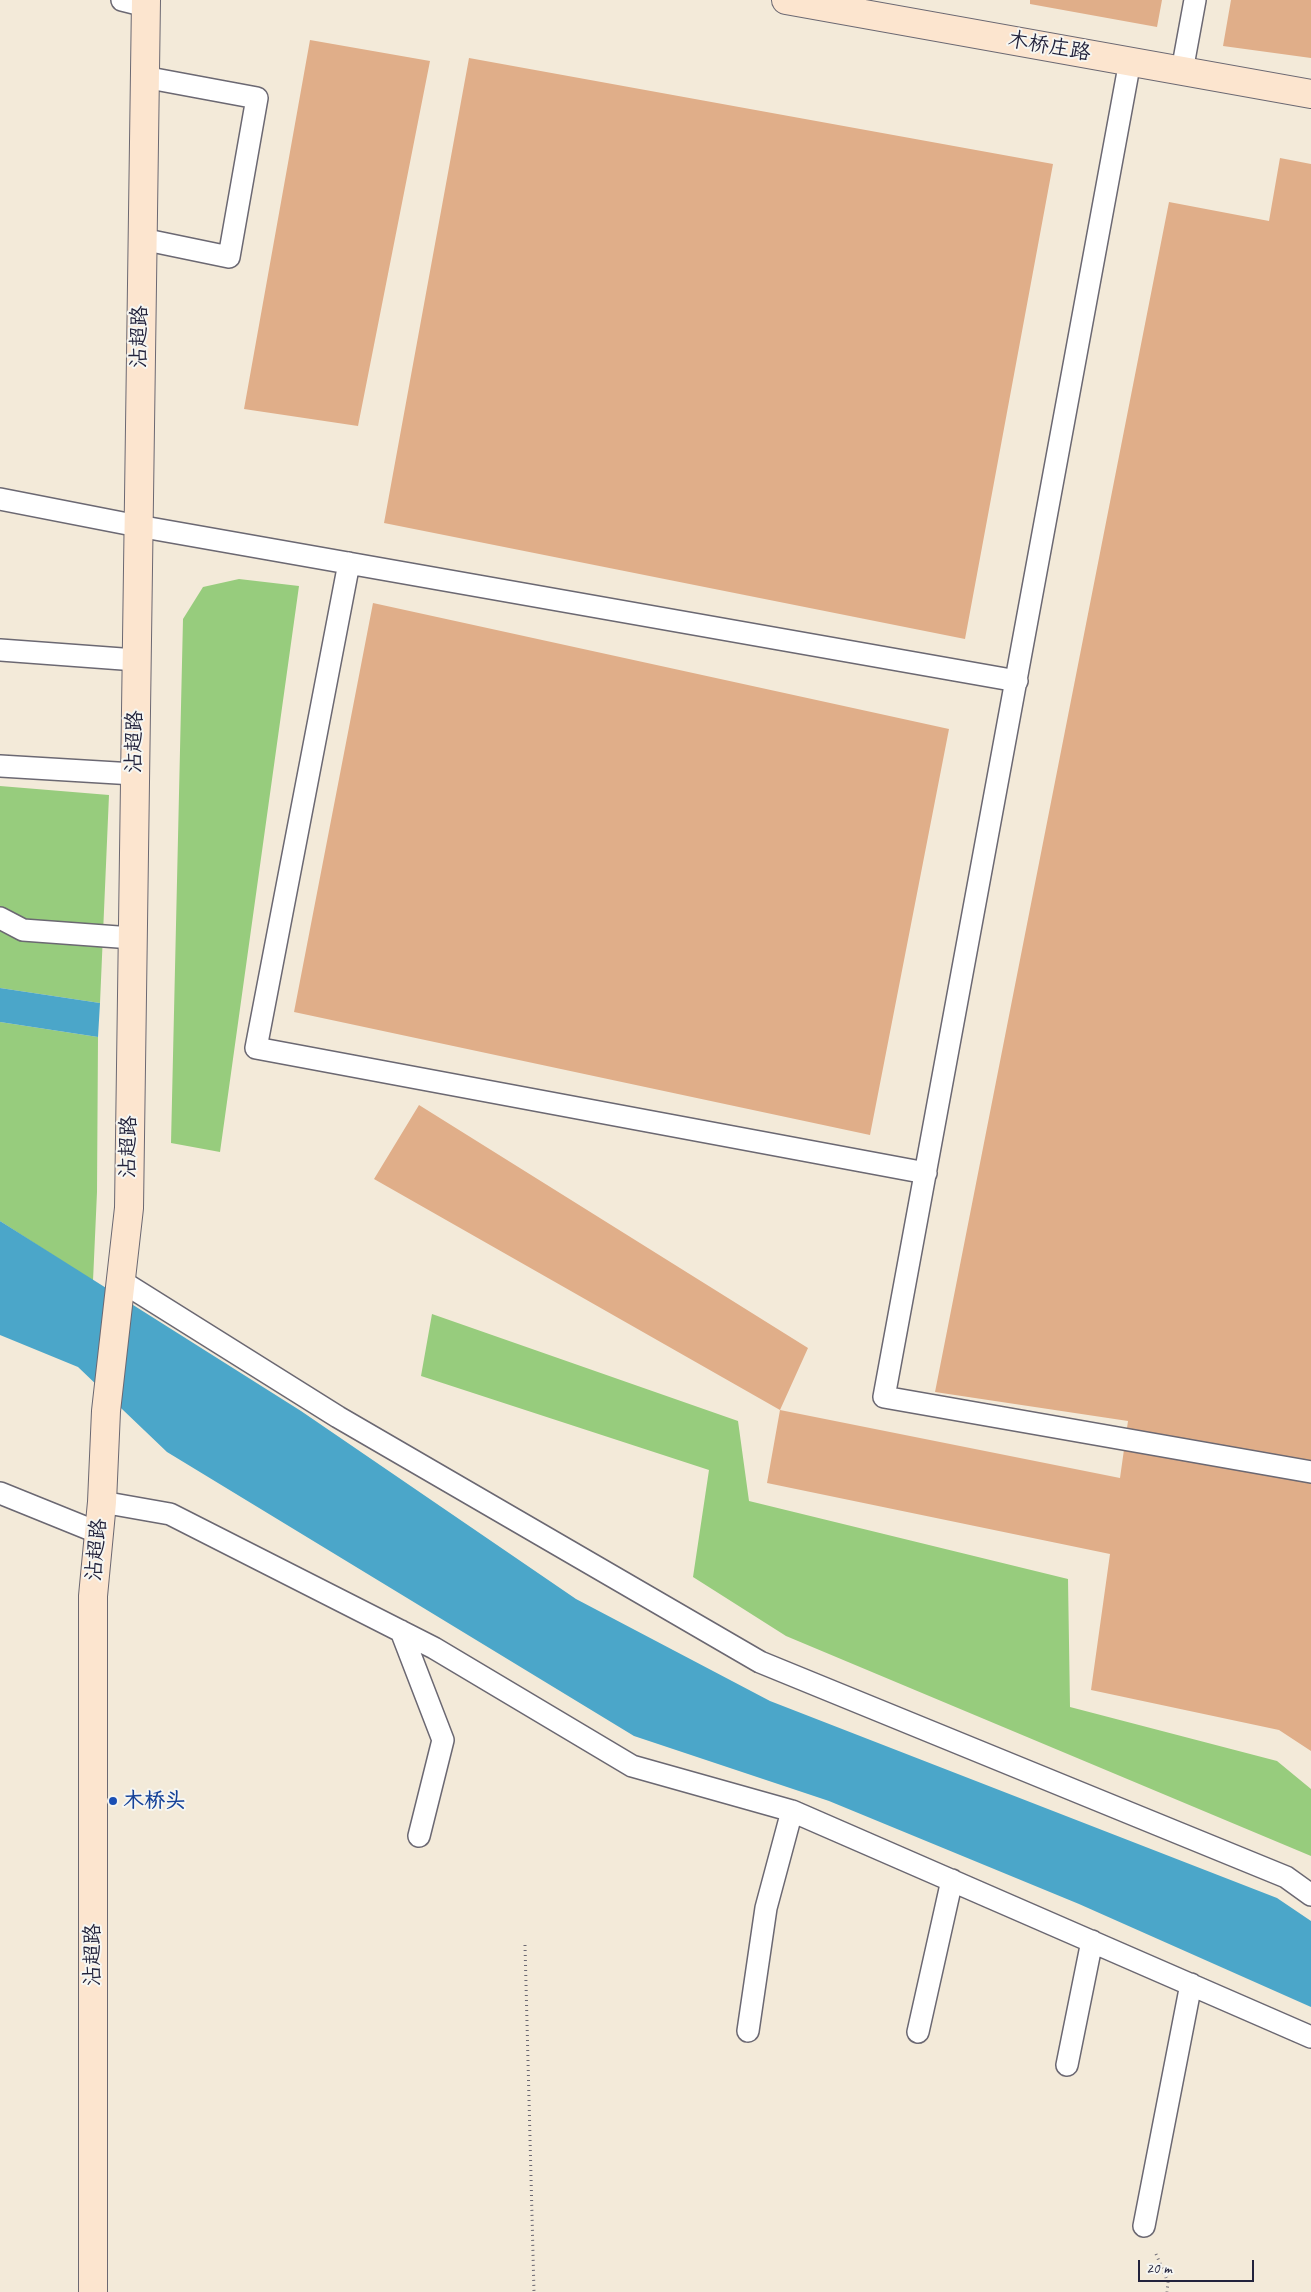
<!DOCTYPE html>
<meta charset="utf-8">
<style>
body{margin:0}
#map{position:relative;width:1311px;height:2292px;overflow:hidden;background:#f3ead9;font-family:Caveat,sans-serif}
canvas{display:block}
.scale{position:absolute;left:1138px;top:2260px;width:116px;height:22px;box-sizing:border-box;border:2px solid #22223b;border-top:0;padding-left:6px;font-size:15px;line-height:18px;white-space:nowrap;color:#22223b;-webkit-text-stroke:4px #f6f6f2;paint-order:stroke}
</style>
<div id="map">
<canvas width="1311" height="2292"></canvas>
<div class="scale">20 m</div>
</div>
<script>
const c = document.querySelector('canvas').getContext('2d');
c.lineJoin = 'round';
function paint(path, color) { c.fillStyle = color; c.fill(path, 'evenodd'); }
const poly = rows => new Path2D(rows.map(r => 'M' + r).join(''));
function strokePath(path, color, width, dash) { c.strokeStyle = color; c.lineWidth = width; c.lineCap = dash ? 'butt' : 'round'; c.setLineDash(dash || []); c.stroke(path); }
function drawText(font, color, halo, rows, align = 'center') {
  c.font = font + ' Caveat,"LXGW WenKai TC",sans-serif'; c.lineWidth = 4; c.setLineDash([]); c.textBaseline = 'middle'; c.strokeStyle = halo; c.fillStyle = color; for (const [text, x, y, turn = 0] of rows) {
    c.save(); c.translate(x, y); c.rotate((+turn || 0) * Math.PI / 180); c.textAlign = isNaN(turn) ? turn : align; if (halo) c.strokeText(text, 0, 0); c.fillText(text, 0, 0); c.restore();
  }
}
paint(poly([
 [239,579,299,586,220,1152,171,1143,183,619,203,587],
 [0,786,109,795,100,1003,0,988],
 [0,1022,98,1037,97,1192,93,1281,0,1221],
 [432,1314,738,1421,749,1501,1068,1579,1070,1707,1277,1761,1311,1789,1311,1856,786,1636,693,1577,709,1470,421,1376]
]), '#97cc7d');
paint(poly([
 [0,988,100,1003,98,1037,0,1022],
 [0,1221,301,1411,576,1599,770,1701,1277,1898,1311,1921,1311,2007,1079,1904,829,1801,634,1736,167,1452,78,1367,0,1335]
]), '#4ba6c9');
paint(poly([
 [1030,0,1162,0,1157,27,1030,4],
 [1231,0,1311,0,1311,58,1223,46],
 [310,40,430,61,358,426,244,409],
 [469,58,1053,164,965,639,384,523],
 [1280,158,1311,164,1311,1751,1279,1730,1091,1690,1110,1554,767,1483,780,1410,1120,1478,1128,1421,935,1392,1169,202,1269,221],
 [373,603,949,729,870,1135,294,1012],
 [419,1105,808,1348,780,1410,374,1179]
]), '#e0ae89');
const lane = poly([
 [122,0,146,6],
 [1130,61,884,1397,1311,1472],
 [1182,71,1195,0],
 [142,239,229,257,257,98,144,77],
 [0,499,138,526,1017,681],
 [349,563,256,1048,926,1173],
 [0,650,136,660],
 [0,766,134,774],
 [0,918,23,930,132,938],
 [121,1281,338,1417,760,1662,1286,1877,1311,1895],
 [0,1493,99,1533],
 [102,1502,170,1514,434,1648,632,1766,792,1811,1311,2037],
 [401,1631,443,1740,419,1836],
 [748,2031,766,1908,792,1811],
 [918,2032,952,1880],
 [1067,2065,1092,1941],
 [1144,2226,1191,1984]
]);
const secondary = poly([
 [786,0,1311,94],
 [93,2292,93,1596,102,1502,106,1411,129,1208,146,0]
]);
strokePath(lane, '#6b6872', 24);
strokePath(secondary, '#6b6872', 30);
strokePath(poly([
 [525,1945,534,2292],
 [1156,2254,1168,2282,1167,2292]
]), '#6b6872', 3, [1, 4]);
strokePath(lane, '#fff', 21);
strokePath(secondary, '#fce5cf', 28);
for (const [x, y, r, color] of [
 [113,1801,5,"#1a4fb4"]
]) { const dot = new Path2D(); dot.arc(x, y, r, 0, 2 * Math.PI); c.fillStyle = color; c.fill(dot); strokePath(dot, '#f6f6f2', 2); }
drawText('21px', '#22223b', '#f6f6f2', [
 ["木桥庄路",1049,47,10],
 ["沾超路",140,337,-89],
 ["沾超路",135,742,-89],
 ["沾超路",129,1147,-89],
 ["沾超路",97,1550,-85],
 ["沾超路",93,1955,-90]
]);
drawText('bold 21px', '#164399', '#f6f6f2', [
 ["木桥头",123,1801]
], 'left');
</script>
